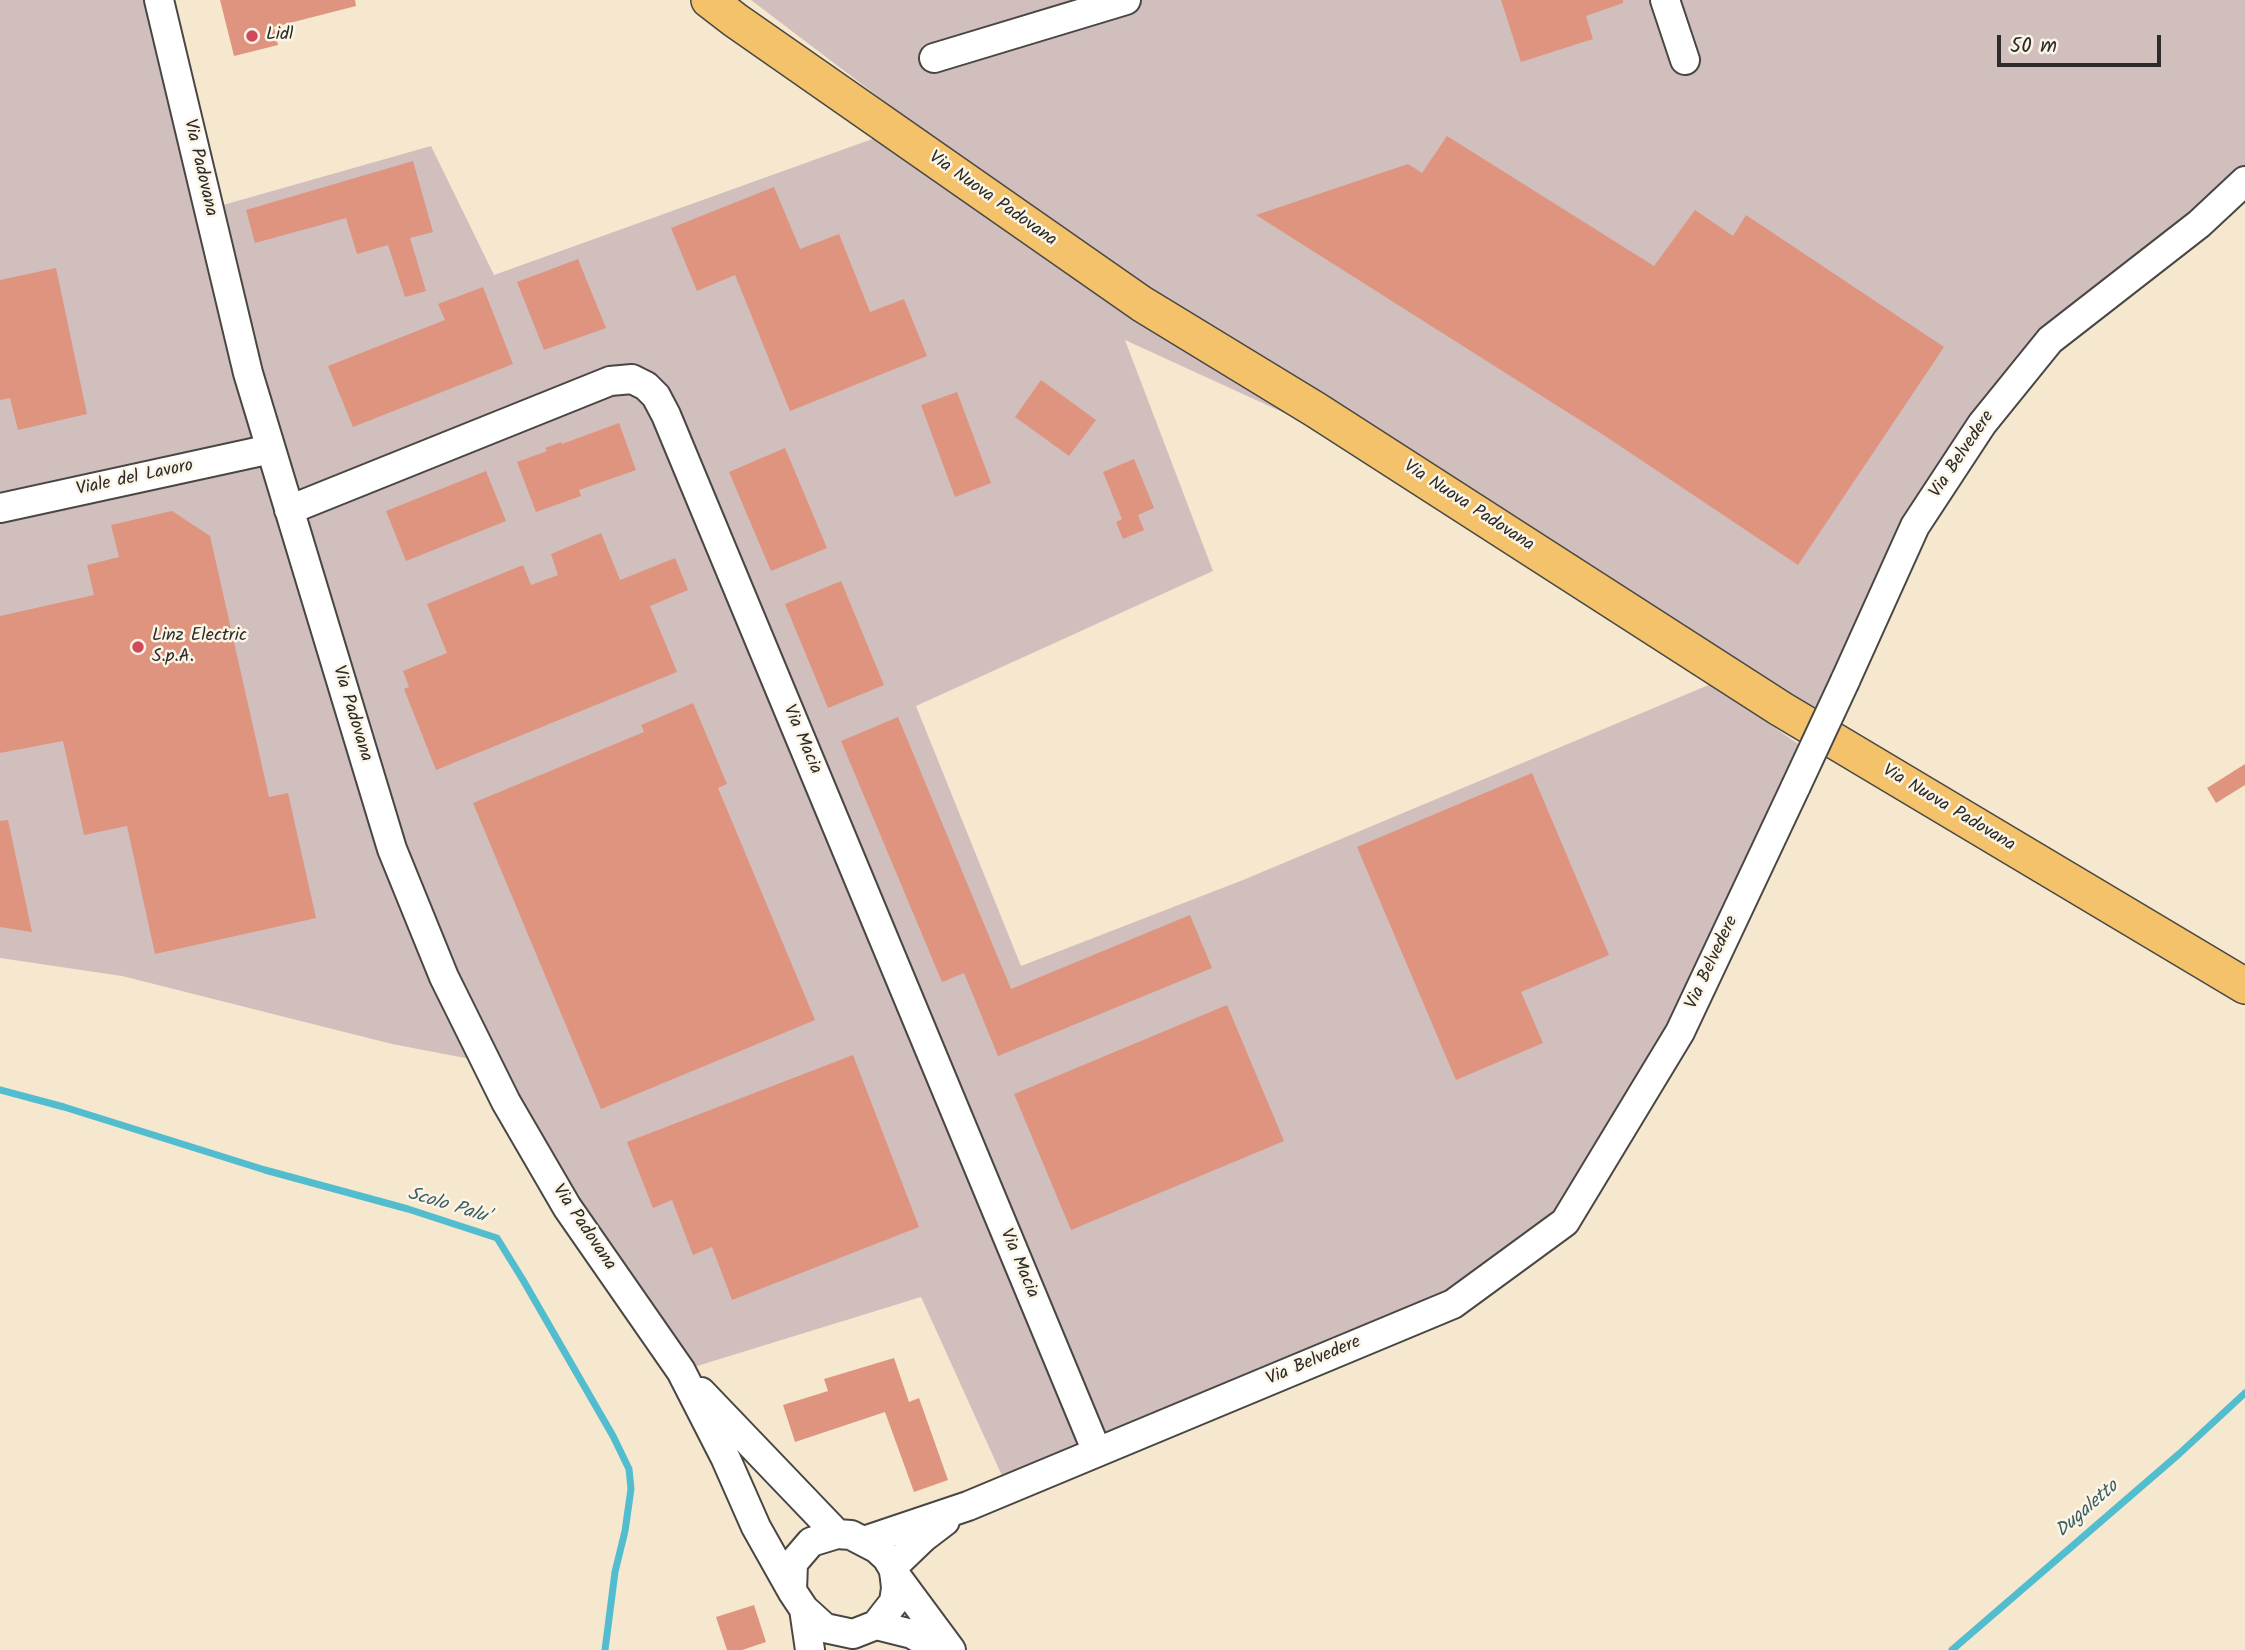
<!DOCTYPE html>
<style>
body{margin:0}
#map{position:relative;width:2245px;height:1650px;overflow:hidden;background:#f6e8cf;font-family:Kalam,sans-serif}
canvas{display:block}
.scale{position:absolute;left:1997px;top:35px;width:164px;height:32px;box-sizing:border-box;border:4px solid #2b2b2b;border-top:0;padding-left:9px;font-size:21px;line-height:24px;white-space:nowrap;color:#2b2b2b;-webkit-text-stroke:5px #fcf5e5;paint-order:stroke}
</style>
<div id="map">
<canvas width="2245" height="1650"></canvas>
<div class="scale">50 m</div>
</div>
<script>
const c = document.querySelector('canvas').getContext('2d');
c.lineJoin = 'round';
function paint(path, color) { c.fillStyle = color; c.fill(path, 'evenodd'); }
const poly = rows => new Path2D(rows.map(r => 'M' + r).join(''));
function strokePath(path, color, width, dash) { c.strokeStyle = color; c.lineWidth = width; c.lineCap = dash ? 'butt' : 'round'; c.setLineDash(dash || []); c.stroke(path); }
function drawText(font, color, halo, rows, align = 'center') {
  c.font = font + ' Kalam,sans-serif'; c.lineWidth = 5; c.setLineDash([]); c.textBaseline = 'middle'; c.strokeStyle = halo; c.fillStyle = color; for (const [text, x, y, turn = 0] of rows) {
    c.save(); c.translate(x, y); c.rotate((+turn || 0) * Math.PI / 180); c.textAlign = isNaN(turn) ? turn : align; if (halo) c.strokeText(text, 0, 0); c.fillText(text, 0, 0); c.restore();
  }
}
paint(poly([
 [0,0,159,0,209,209,431,146,494,275,914,124,751,0,2245,0,2245,181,2050,340,1982,424,1822,733,1413,472,1125,340,1213,571,916,706,1021,966,1243,880,1711,684,1810,752,1680,1032,1565,1222,1453,1304,1008,1489,921,1297,681,1371,486,1062,392,1044,122,976,0,958]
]), '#d1bfbd');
strokePath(poly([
 [0,1090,64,1107,265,1170,408,1209,497,1238,523,1280,613,1436,629,1469,631,1489,625,1531,615,1572,605,1650],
 [1952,1650,2179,1454,2245,1393]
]), '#53bdd0', 7);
paint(poly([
 [220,0,355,0,356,6,274,27,278,45,234,56],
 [1501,0,1623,0,1623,3,1586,16,1593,39,1521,62],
 [1447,136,1654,266,1695,210,1733,236,1746,215,1944,347,1798,565,1605,436,1256,215,1408,164,1422,173],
 [413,161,433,232,410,238,426,291,405,297,388,245,357,254,346,218,255,243,246,210],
 [774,187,800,249,839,234,870,312,904,299,927,356,790,411,735,275,697,291,671,228],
 [578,259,606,328,544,350,517,282],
 [56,268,87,414,18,430,10,398,0,400,0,280],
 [483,287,513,364,353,427,328,366,445,320,438,304],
 [1041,380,1096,420,1069,456,1015,417],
 [957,392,991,483,955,497,921,405],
 [619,423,636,470,579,490,581,496,536,512,517,462,547,451,545,448,561,442,562,444],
 [785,448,827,548,771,571,729,472],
 [1134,459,1154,508,1138,515,1144,530,1123,539,1116,522,1122,519,1103,472],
 [486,471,506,521,406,561,386,511],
 [172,511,210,536,269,797,288,793,316,918,155,954,127,826,84,835,63,741,0,753,0,616,94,595,87,565,119,557,111,525],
 [601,533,620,580,675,558,688,590,650,606,677,672,436,770,404,689,409,687,403,671,447,653,427,604,523,565,531,585,558,575,551,554],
 [841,581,884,685,828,708,785,604],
 [693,703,727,784,718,788,815,1020,601,1109,473,803,644,732,641,725],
 [898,717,1011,989,1190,915,1212,968,998,1056,964,973,942,982,841,741],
 [2245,764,2245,785,2216,803,2207,788],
 [1532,773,1609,955,1521,992,1543,1043,1456,1080,1357,847],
 [8,820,32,932,0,927,0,821],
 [1227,1005,1284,1141,1071,1230,1014,1094],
 [853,1055,919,1227,732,1300,712,1247,693,1255,672,1200,653,1208,627,1142],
 [894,1358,909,1402,919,1398,948,1480,914,1492,885,1412,795,1442,783,1405,828,1391,824,1379],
 [754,1605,766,1642,742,1650,727,1650,716,1617]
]), '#de947f');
const minor = poly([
 [159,0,248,373,392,849,444,977,506,1102,567,1207,681,1371,726,1459,756,1527,792,1591],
 [1665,0,1685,60],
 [934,58,1126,0],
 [0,508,271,449],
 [289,510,610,381,632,379,646,386,656,396,666,415,1097,1452],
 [1845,681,1915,526,1982,424,2050,340,2199,224,2245,181],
 [701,1392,837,1534],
 [837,1534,851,1535,876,1548,887,1558,894,1570,896,1588,894,1602,876,1625,853,1634,825,1628,804,1609,792,1591,793,1563,811,1542,837,1534],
 [864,1541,968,1506,1453,1304,1565,1222,1680,1032,1796,786],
 [894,1570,898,1562,924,1537,945,1521],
 [894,1573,951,1650],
 [804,1609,810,1650],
 [876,1625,912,1634,939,1650]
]);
const major = poly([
 [709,0,735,20,1142,304,1316,410,1781,709,2245,986]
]);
strokePath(minor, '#494744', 32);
strokePath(major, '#494744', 38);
strokePath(minor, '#fff', 28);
strokePath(major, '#f3c26a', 35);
const minorBridge = poly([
 [1796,786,1845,681]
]);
strokePath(minorBridge, '#494744', 32, []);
strokePath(minorBridge, '#fff', 28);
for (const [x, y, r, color] of [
 [252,36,7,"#d1495b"],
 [138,647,7,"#d1495b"]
]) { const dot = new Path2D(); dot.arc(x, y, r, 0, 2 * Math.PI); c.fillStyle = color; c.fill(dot); strokePath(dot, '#fcf5e5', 2.5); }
drawText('18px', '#2b2b2b', '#fcf5e5', [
 ["Lidl",266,36],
 ["Linz Electric",152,637],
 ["S.p.A.",152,658]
], 'left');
drawText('18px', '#2b2b2b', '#fcf5e5', [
 ["Via Padovana",199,168,77],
 ["Via Nuova Padovana",992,200,35],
 ["Via Belvedere",1963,455,-56],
 ["Viale del Lavoro",135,479,-12],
 ["Via Nuova Padovana",1468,507,33],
 ["Via Padovana",351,714,73],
 ["Via Macia",801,740,67],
 ["Via Nuova Padovana",1948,809,31],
 ["Via Belvedere",1713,963,-65],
 ["Via Padovana",583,1228,56],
 ["Via Macia",1018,1264,67],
 ["Via Belvedere",1314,1362,-23]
]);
drawText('italic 19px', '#395e65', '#fcf5e5', [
 ["Scolo Palu'",448,1207,17],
 ["Dugaletto",2088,1510,-41]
]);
</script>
